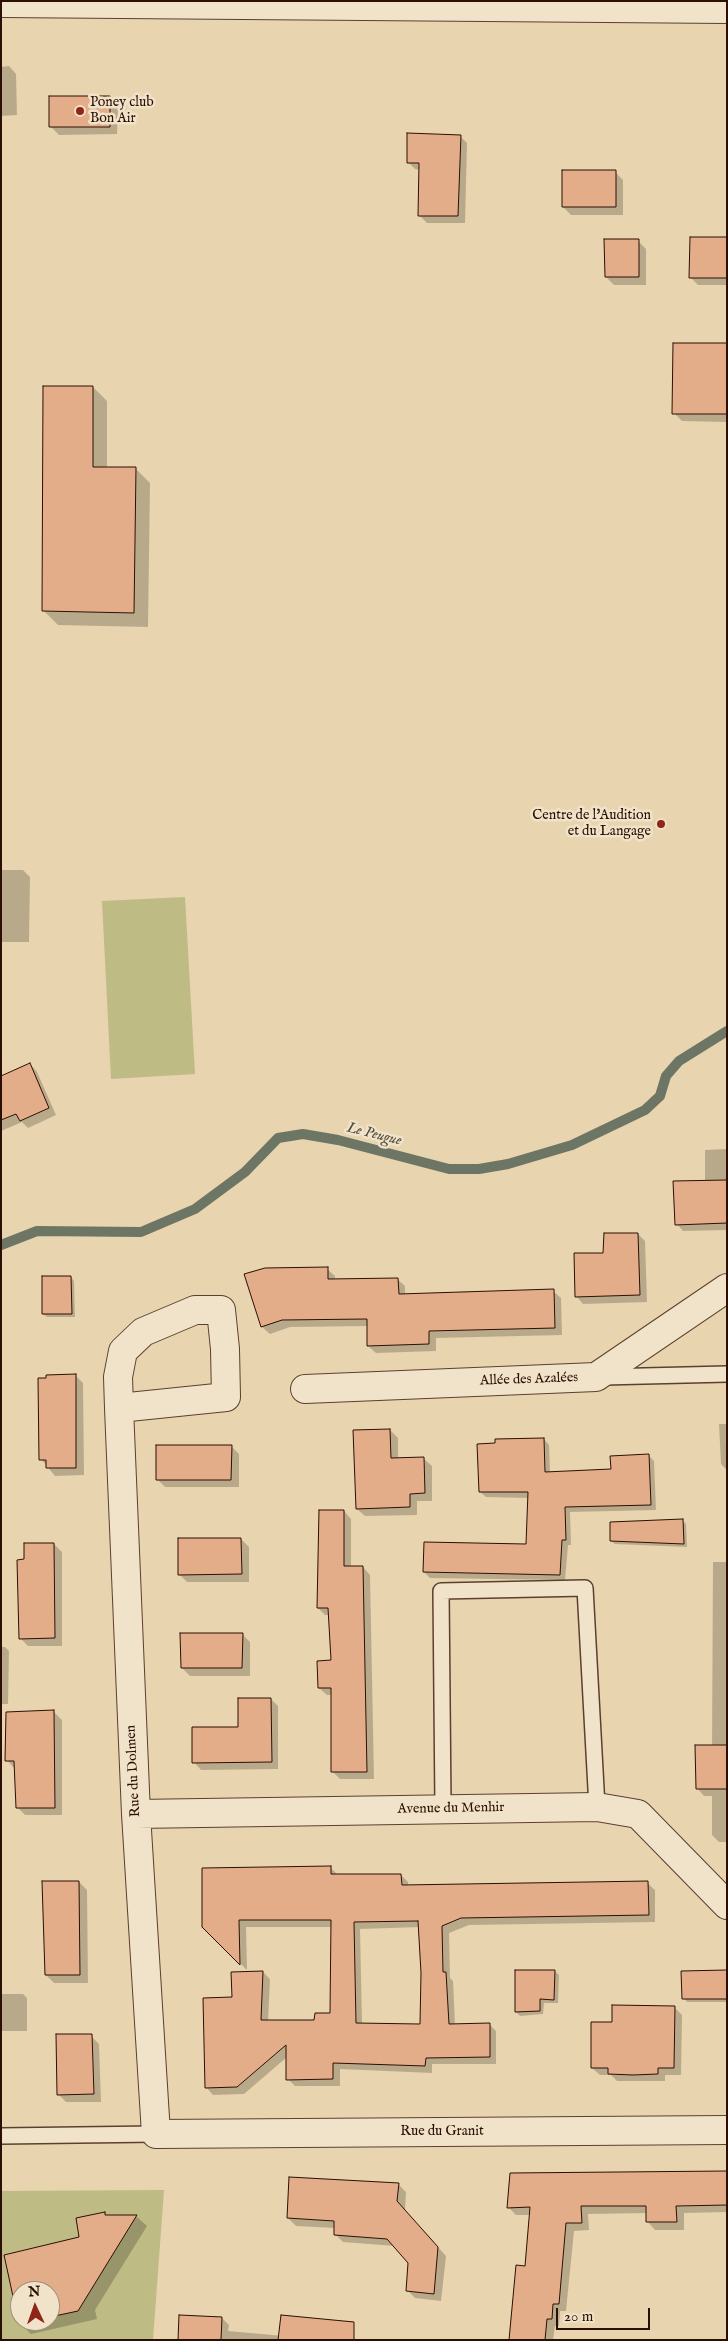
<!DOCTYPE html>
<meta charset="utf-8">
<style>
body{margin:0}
#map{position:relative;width:728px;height:2341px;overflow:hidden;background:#e8d4ae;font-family:"IM FELL English",serif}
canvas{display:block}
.frame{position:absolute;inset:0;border:2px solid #2c0f03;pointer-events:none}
.north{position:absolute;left:10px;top:2281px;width:50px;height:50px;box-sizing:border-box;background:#f0e3ca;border:1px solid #a28e7a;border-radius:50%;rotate:357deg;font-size:14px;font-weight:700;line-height:20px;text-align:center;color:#2c0f03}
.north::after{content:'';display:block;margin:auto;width:18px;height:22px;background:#8f2418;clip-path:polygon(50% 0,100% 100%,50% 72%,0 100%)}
.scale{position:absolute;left:556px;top:2308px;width:94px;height:22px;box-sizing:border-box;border:2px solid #2c0f03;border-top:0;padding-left:6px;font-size:15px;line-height:18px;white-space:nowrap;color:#2c0f03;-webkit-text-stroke:4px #f0e3ca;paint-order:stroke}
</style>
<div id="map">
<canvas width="728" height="2341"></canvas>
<div class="frame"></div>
<div class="north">N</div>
<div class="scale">20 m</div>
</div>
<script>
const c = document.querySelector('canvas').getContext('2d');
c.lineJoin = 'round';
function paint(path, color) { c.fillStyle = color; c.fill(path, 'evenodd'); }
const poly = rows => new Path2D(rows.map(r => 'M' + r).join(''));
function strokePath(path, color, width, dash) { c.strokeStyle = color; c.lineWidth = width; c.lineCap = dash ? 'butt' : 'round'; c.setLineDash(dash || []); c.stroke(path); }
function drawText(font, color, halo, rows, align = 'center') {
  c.font = font + ' "IM FELL English",serif'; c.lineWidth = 5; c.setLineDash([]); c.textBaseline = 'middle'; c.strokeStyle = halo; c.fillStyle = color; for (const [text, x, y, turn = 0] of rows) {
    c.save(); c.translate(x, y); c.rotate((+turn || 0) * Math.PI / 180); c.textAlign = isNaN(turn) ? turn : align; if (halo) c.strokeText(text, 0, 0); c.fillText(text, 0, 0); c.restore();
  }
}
paint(poly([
 [185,897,195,1074,111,1079,102,901],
 [164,2190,153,2340,1,2340,1,2191],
 [20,2291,50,2291,50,2321,20,2321]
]), '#bebb85');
paint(poly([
 [9,66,16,74,17,115,1,116,1,67],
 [110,97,118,105,117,134,59,135,51,127],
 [460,136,467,143,465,223,427,223,419,215,420,170,415,169,408,162],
 [615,172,623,180,623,215,571,215,563,207],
 [727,239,727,285,698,285,690,277],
 [638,241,646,249,646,285,614,285,606,277],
 [727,345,727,422,682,421,674,413],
 [93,387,107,401,107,468,135,468,150,483,148,627,58,625,43,610],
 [1,870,23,870,30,877,29,942,1,942],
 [30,1064,37,1072,56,1115,28,1128,22,1122,1,1131,1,1077],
 [727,1149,727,1230,683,1231,677,1224,705,1182,705,1150],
 [638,1234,645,1241,647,1302,583,1304,576,1296],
 [327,1269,335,1276,335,1280,397,1279,405,1286,405,1295,553,1291,561,1298,562,1335,436,1338,436,1351,376,1353,368,1346,368,1326,290,1327,270,1334,262,1327],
 [71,1277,74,1281,75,1317,47,1317,43,1314],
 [75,1375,83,1383,84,1475,55,1476,41,1459,47,1379],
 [719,1424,727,1424,727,1470,721,1464],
 [390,1430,398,1438,398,1459,424,1459,432,1466,432,1501,417,1501,417,1515,365,1516,357,1509],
 [544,1439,549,1445,550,1473,612,1470,648,1455,654,1461,656,1510,570,1512,571,1545,568,1545,565,1580,430,1578,424,1572,528,1545,529,1498,486,1497,480,1492],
 [231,1446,239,1454,239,1487,165,1487,157,1479],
 [344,1511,351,1519,351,1567,363,1567,370,1575,374,1779,340,1779,332,1771,332,1695,327,1695,319,1688,332,1662,330,1615,325,1615,318,1608],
 [682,1520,686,1524,687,1547,615,1544,611,1541],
 [241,1539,249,1547,249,1582,187,1582,179,1574],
 [54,1544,62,1552,62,1646,28,1646,20,1638,25,1560],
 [713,1562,727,1562,727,1842,719,1842,712,1835,712,1796,704,1796,697,1788,712,1746],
 [242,1634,250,1642,250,1676,190,1676,182,1668],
 [1,1647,5,1647,9,1651,8,1704,1,1704],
 [271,1699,278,1706,278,1769,201,1770,194,1762,240,1729],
 [54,1712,62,1720,62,1815,25,1815,17,1807,14,1768,7,1760],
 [331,1868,338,1875,401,1875,408,1882,408,1886,647,1883,655,1890,655,1922,469,1925,449,1933,450,1978,453,1981,455,2025,489,2024,496,2031,496,2064,432,2064,432,2073,340,2069,340,2086,295,2086,288,2079,287,2057,244,2094,213,2095,206,2087,233,1999,263,1972,270,1979,268,2022,316,2021,331,2014,332,1927,246,1927,247,1970,203,1926],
 [420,1927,422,1973,422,2025,362,2024,360,1929],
 [79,1882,87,1890,88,1983,54,1983,46,1975],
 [555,1971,559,1975,558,2003,544,2003,543,2014,520,2016,516,2012],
 [727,1971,727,2002,687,2002,684,1998],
 [1,1994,23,1994,27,1998,27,2031,1,2031],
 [674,2007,682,2015,681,2075,665,2075,665,2081,617,2081,611,2075,600,2075,592,2068,613,2023],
 [91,2036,99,2044,101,2102,66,2102,58,2094],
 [727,2171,727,2212,684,2213,684,2230,655,2230,648,2222,648,2213,588,2214,589,2230,574,2231,566,2311,560,2311,559,2326,555,2326,553,2340,510,2340,527,2267,531,2215,516,2215,508,2207],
 [398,2184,406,2192,405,2210,446,2256,441,2301,415,2298,407,2290,409,2262,395,2246,343,2242,335,2234,335,2228,296,2226,288,2218],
 [104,2213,107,2216,137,2217,147,2226,95,2310,97,2319,31,2334,20,2323,5,2256,81,2238],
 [20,2291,50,2291,50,2321,20,2321],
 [222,2318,229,2325,228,2331,328,2340,180,2340]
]), '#0003');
strokePath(poly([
 [1,1245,37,1231,141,1232,195,1209,245,1172,278,1138,303,1134,338,1140,449,1169,479,1169,508,1164,572,1145,645,1110,660,1096,666,1076,679,1061,727,1031]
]), '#6d7565', 10);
const building = poly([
 [49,96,110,96,110,127,49,127,49,96],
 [407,133,461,135,458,216,418,216,419,163,407,163,407,133],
 [562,170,616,170,616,207,562,207,562,170],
 [690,237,727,237,727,278,689,278,690,237],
 [604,239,639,239,639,277,605,277,604,239],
 [673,343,727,343,727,414,672,414,673,343],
 [43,386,93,386,93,467,136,467,134,613,42,611,43,386],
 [30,1063,49,1108,20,1121,16,1114,1,1120,1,1076,30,1063],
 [727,1180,727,1223,675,1225,673,1181,727,1180],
 [604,1233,638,1233,640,1295,575,1297,574,1253,603,1253,604,1233],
 [328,1267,328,1279,398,1278,399,1294,554,1289,555,1328,429,1331,429,1344,367,1346,367,1319,282,1320,261,1327,244,1274,265,1268,328,1267],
 [42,1276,71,1276,72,1314,42,1314,42,1276],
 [76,1374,76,1468,46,1468,46,1460,39,1460,38,1378,46,1378,46,1375,76,1374],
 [390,1429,391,1458,424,1457,425,1493,410,1494,410,1507,356,1509,353,1430,390,1429],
 [544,1438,545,1472,611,1469,610,1456,649,1454,651,1505,565,1507,566,1540,562,1540,560,1575,423,1572,424,1542,526,1544,528,1492,479,1492,477,1444,495,1443,495,1439,544,1438],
 [156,1445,232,1445,231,1480,156,1480,156,1445],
 [319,1510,344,1510,344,1566,363,1566,367,1772,331,1772,331,1688,318,1688,317,1661,331,1660,328,1608,317,1608,319,1510],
 [683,1519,684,1544,610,1541,610,1522,683,1519],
 [178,1538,241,1538,242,1574,178,1575,178,1538],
 [24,1543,54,1543,55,1638,19,1639,17,1560,24,1559,24,1543],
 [180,1633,243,1633,242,1668,181,1668,180,1633],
 [238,1698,271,1698,272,1762,192,1763,192,1727,238,1727,238,1698],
 [54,1710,55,1808,16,1808,14,1761,5,1761,6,1712,54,1710],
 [695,1745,727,1745,727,1789,696,1789,695,1745],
 [331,1866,331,1874,401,1874,402,1885,648,1881,649,1915,461,1918,442,1926,443,1972,446,1972,449,2024,490,2023,490,2057,426,2058,425,2066,333,2063,333,2079,286,2080,286,2045,237,2087,205,2088,203,1998,232,1997,231,1972,263,1971,261,2020,314,2020,315,2013,330,2013,331,1920,239,1920,240,1965,202,1927,202,1868,331,1866],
 [418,1921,421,1973,420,2024,356,2023,354,1922,418,1921],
 [42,1881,79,1881,80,1975,45,1975,42,1881],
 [515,1970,555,1970,554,2000,540,1999,540,2011,515,2012,515,1970],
 [727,1970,727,1999,682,1999,681,1971,727,1970],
 [612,2005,675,2006,674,2068,658,2068,658,2074,633,2075,608,2074,608,2068,591,2068,591,2022,612,2022,612,2005],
 [56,2034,92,2034,94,2094,57,2095,56,2034],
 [727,2171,727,2205,676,2206,677,2222,646,2222,646,2206,581,2206,582,2223,566,2223,559,2304,553,2304,552,2319,547,2319,545,2340,509,2340,516,2265,525,2266,530,2207,507,2208,510,2173,727,2171],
 [289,2177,399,2183,397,2201,438,2247,434,2294,406,2291,408,2263,387,2239,334,2235,334,2221,287,2218,289,2177],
 [105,2212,105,2215,137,2215,78,2311,50,2317,50,2291,20,2291,20,2321,33,2321,19,2324,4,2255,79,2237,76,2218,105,2212],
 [179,2315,222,2317,221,2340,178,2340,179,2315],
 [281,2315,354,2322,354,2340,278,2340,281,2315]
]);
paint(building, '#e3ad8a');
strokePath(building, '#2c0f03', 1);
const lane = poly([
 [603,1377,727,1374],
 [443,1808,441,1591,585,1588,597,1807],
 [1,2136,156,2134]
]);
const street = poly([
 [1,3,727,9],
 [305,1389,596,1377,727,1288],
 [119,1408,226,1397,225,1349,221,1310,195,1310,143,1332,123,1351,118,1377,119,1408,136,1814,156,2134,727,2130],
 [136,1814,597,1807,638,1814,727,1905]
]);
strokePath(lane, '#5b402e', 18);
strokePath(street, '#5b402e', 30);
strokePath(lane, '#f0e3ca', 15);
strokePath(street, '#f0e3ca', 28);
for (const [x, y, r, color] of [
 [80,111,5,"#8f2418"],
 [661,824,5,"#8f2418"]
]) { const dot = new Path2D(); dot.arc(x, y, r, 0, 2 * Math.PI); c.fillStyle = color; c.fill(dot); strokePath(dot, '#f0e3ca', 2); }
drawText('14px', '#2c0f03', '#f0e3ca', [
 ["Poney club",90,103],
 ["Bon Air",90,119],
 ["Centre de l'Audition",651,816,"right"],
 ["et du Langage",651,832,"right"]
], 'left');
drawText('14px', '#2c0f03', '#f0e3ca', [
 ["Allée des Azalées",529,1380,-2],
 ["Rue du Dolmen",134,1771,-93],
 ["Avenue du Menhir",451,1809,-1],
 ["Rue du Granit",442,2132]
]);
drawText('italic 15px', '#524a3c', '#f0e3ca', [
 ["Le Peugue",374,1135,14]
]);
</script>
